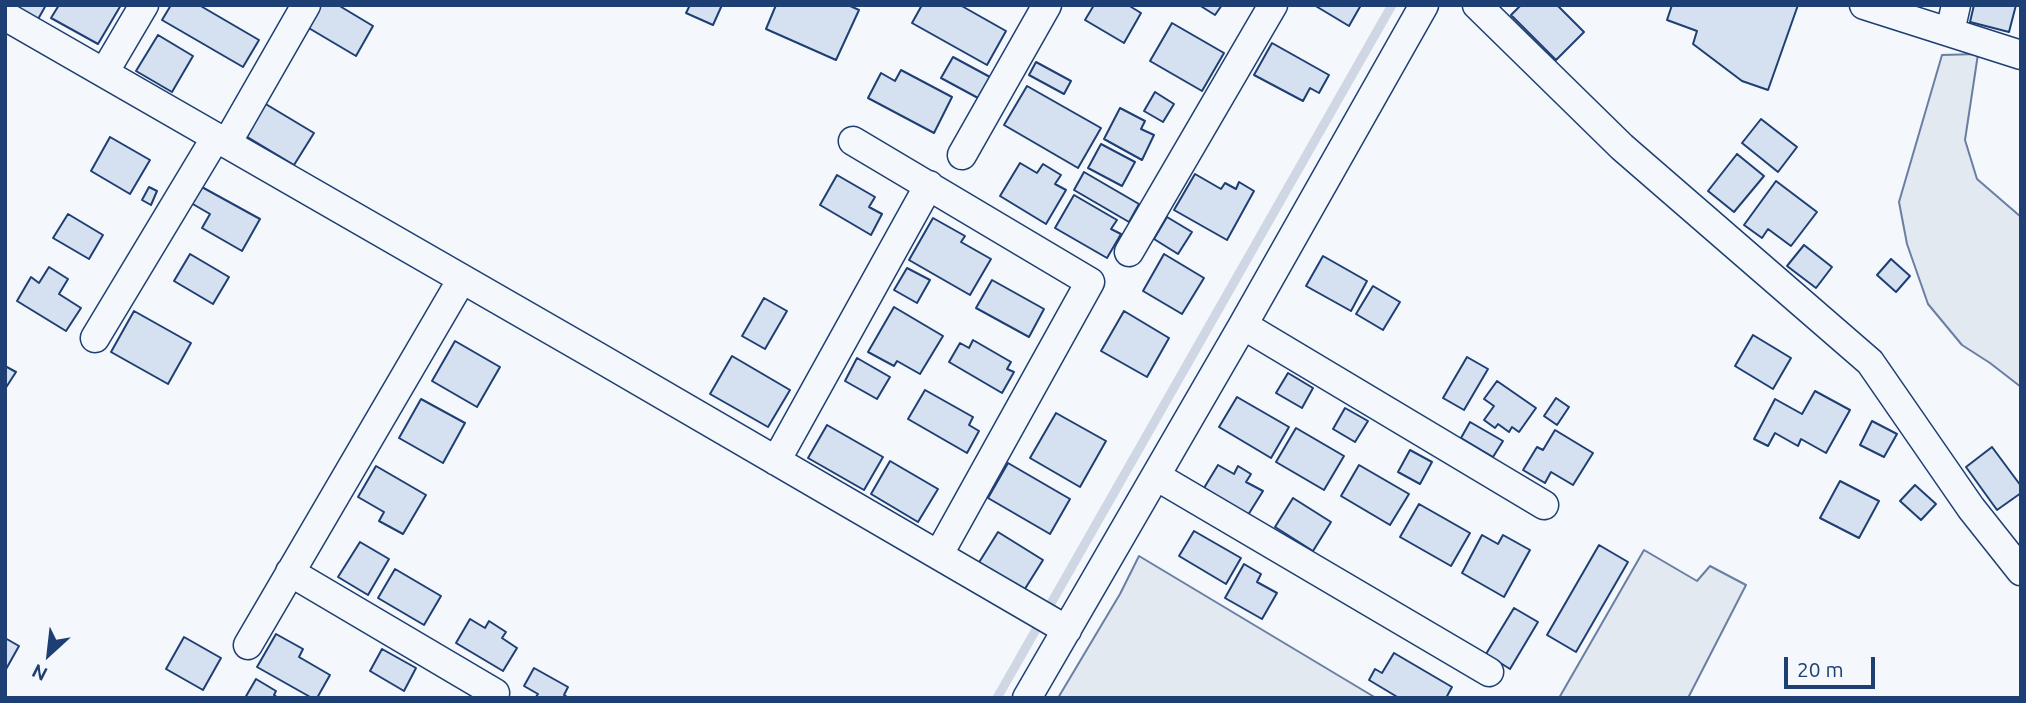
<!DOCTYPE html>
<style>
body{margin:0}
#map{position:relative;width:2026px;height:703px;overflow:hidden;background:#f4f7fb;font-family:Ubuntu,sans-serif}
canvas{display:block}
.frame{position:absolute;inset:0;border:7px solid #1d3f73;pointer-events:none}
.north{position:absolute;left:14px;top:619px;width:70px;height:70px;-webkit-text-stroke:5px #f4f7fb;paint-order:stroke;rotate:207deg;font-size:19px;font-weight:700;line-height:28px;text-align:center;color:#1d3f73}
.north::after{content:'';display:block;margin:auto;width:24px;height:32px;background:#1d3f73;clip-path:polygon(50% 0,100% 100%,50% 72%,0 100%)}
.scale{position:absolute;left:1784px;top:657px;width:91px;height:32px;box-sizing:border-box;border:4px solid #1d3f73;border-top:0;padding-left:9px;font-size:21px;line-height:24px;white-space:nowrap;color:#1d3f73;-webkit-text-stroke:5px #f4f7fb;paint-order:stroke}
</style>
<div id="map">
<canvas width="2026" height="703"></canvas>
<div class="frame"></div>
<div class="north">N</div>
<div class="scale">20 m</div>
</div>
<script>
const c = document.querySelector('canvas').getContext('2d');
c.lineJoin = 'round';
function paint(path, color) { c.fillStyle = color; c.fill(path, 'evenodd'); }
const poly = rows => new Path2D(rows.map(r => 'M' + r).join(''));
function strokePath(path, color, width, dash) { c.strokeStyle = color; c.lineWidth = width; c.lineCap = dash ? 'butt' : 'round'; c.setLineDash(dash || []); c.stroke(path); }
const green = poly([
 [1978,54,1965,140,1977,179,2021,217,2021,387,1990,363,1962,345,1928,304,1907,244,1899,202,1942,55,1978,54],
 [1644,550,1697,581,1710,566,1746,585,1688,698,1559,698,1644,550],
 [1139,556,1376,698,1058,698,1120,594,1139,556]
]);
paint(green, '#e3e9f0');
strokePath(green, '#687fa3', 2);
strokePath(poly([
 [997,698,1392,5]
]), '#cfd7e4', 9);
const building = poly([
 [9,5,46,5,37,21,9,5],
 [59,5,121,5,98,44,51,18,59,5],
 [171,5,199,5,259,40,243,67,162,20,171,5],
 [320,5,338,5,373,26,356,56,307,27,320,5],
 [690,5,722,5,713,25,686,13,690,5],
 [776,5,848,5,859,10,836,60,766,29,776,5],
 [922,5,960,5,1006,31,987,65,912,23,922,5],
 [1094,5,1128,5,1141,13,1124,43,1085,20,1094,5],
 [1199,5,1222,5,1215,15,1199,5],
 [1314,5,1361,5,1349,26,1314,5],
 [1521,5,1557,5,1584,32,1556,60,1511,15,1521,5],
 [1672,5,1798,5,1768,90,1742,81,1693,44,1697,31,1667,20,1672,5],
 [1974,5,2016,5,2009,32,1970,22,1974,5],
 [1172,23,1224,53,1202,91,1150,61,1172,23],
 [158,35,193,56,172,92,136,71,158,35],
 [1272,43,1329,75,1319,93,1310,88,1303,101,1254,75,1272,43],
 [953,57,990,77,978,98,941,78,953,57],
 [1036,62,1071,81,1064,94,1029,75,1036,62],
 [901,70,952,97,934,133,868,98,881,73,895,81,901,70],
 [1027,86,1101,128,1078,168,1004,125,1027,86],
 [1155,92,1174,104,1163,122,1144,111,1155,92],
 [264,103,314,133,294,165,244,135,264,103],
 [1120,108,1145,121,1141,129,1154,135,1142,160,1104,139,1120,108],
 [1761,119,1797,147,1778,172,1742,143,1761,119],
 [110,137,150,160,130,194,91,171,110,137],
 [1101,144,1135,162,1122,186,1088,168,1101,144],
 [1737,154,1764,176,1734,212,1708,191,1737,154],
 [1020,163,1037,173,1043,164,1061,175,1055,184,1066,190,1046,224,1000,196,1020,163],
 [1084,172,1139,204,1129,222,1074,190,1084,172],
 [1195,174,1221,189,1225,183,1236,189,1239,182,1254,191,1227,240,1174,210,1195,174],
 [837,175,875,197,869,207,882,214,871,235,820,205,837,175],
 [1776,181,1817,212,1791,246,1768,229,1762,238,1744,225,1776,181],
 [200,186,260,219,242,251,202,228,210,214,191,203,200,186],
 [149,187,157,191,151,205,142,200,149,187],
 [1074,195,1117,220,1111,229,1121,234,1107,258,1055,228,1074,195],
 [68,214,103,235,89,259,53,238,68,214],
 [1167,217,1192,232,1178,254,1154,239,1167,217],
 [933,218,965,236,961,242,991,259,970,295,909,260,933,218],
 [1804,245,1832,267,1816,288,1787,266,1804,245],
 [190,254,229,277,213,304,174,281,190,254],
 [1164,254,1204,278,1182,314,1143,291,1164,254],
 [1323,256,1367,281,1351,311,1306,286,1323,256],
 [1891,259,1910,276,1896,292,1877,275,1891,259],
 [49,267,68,279,59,294,81,308,66,331,17,301,31,277,39,283,49,267],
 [907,268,930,280,917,303,894,290,907,268],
 [992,280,1044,309,1029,337,976,308,992,280],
 [1373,286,1400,302,1383,330,1356,314,1373,286],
 [764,298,787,311,765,349,742,336,764,298],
 [894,307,943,336,920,374,897,361,894,366,868,352,894,307],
 [134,311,191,343,168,384,111,352,134,311],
 [1124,311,1169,338,1147,377,1101,351,1124,311],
 [1753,335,1791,358,1773,389,1735,366,1753,335],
 [973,340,1011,362,1007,369,1014,372,1002,393,949,362,960,343,969,348,973,340],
 [455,341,500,367,477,407,432,381,455,341],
 [732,356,790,390,768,427,710,394,732,356],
 [1467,357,1488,369,1464,410,1443,398,1467,357],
 [857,358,890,377,877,399,845,381,857,358],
 [5,366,16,372,5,389,5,366],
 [1288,373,1313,388,1302,408,1276,393,1288,373],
 [1497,381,1536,408,1519,432,1512,427,1509,432,1498,424,1495,428,1484,420,1494,406,1484,399,1497,381],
 [925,390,973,417,969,425,979,431,967,453,908,419,925,390],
 [1815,391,1850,410,1826,453,1801,439,1798,446,1775,433,1768,446,1754,439,1775,399,1802,414,1815,391],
 [1237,397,1289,427,1271,458,1219,427,1237,397],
 [1556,398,1569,407,1557,425,1544,416,1556,398],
 [421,399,465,423,443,463,399,438,421,399],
 [1345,408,1368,421,1355,442,1333,429,1345,408],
 [1056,413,1106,441,1080,487,1030,458,1056,413],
 [1872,421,1897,434,1884,457,1860,445,1872,421],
 [1470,422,1503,441,1493,457,1461,438,1470,422],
 [827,425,883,457,864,490,808,458,827,425],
 [1296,428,1344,456,1324,490,1276,462,1296,428],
 [1555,430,1593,453,1573,485,1551,472,1545,483,1523,470,1537,447,1543,450,1555,430],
 [1992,447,2021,486,2021,493,1997,510,1966,467,1992,447],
 [1410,450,1432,462,1420,484,1398,472,1410,450],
 [890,461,938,489,918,522,871,494,890,461],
 [1008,463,1070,499,1050,534,988,498,1008,463],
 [1218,465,1234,474,1238,466,1251,474,1246,482,1263,491,1248,515,1204,488,1218,465],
 [1359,465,1409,494,1390,525,1341,496,1359,465],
 [376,466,426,495,403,534,379,521,384,512,358,497,376,466],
 [1840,481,1879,501,1859,538,1820,518,1840,481],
 [1915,485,1936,504,1921,520,1900,501,1915,485],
 [1293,498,1331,522,1313,551,1275,527,1293,498],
 [1419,504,1470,533,1451,566,1400,537,1419,504],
 [1194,531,1241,558,1226,584,1179,556,1194,531],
 [998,532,1043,560,1023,592,978,564,998,532],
 [1482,535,1498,544,1503,535,1530,550,1504,597,1462,573,1482,535],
 [360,542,389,559,368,595,338,577,360,542],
 [1599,545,1628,562,1576,652,1547,635,1599,545],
 [1244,564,1261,574,1257,582,1277,593,1262,619,1225,598,1244,564],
 [395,569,441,596,424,625,378,598,395,569],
 [1514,608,1538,622,1510,669,1486,654,1514,608],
 [470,619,485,628,489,621,506,632,502,638,517,648,503,671,456,643,470,619],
 [276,634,303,649,299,657,330,675,317,698,312,698,257,667,276,634],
 [184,637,221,658,203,690,166,669,184,637],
 [5,638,19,646,5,671,5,638],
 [382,649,416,668,404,691,370,671,382,649],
 [1394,653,1452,687,1446,698,1399,698,1369,680,1375,669,1382,673,1394,653],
 [534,668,568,687,564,695,569,698,535,698,538,694,524,686,534,668],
 [256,679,276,691,274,695,278,698,245,698,256,679]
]);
paint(building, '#d5e0f0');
strokePath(building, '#1d3f73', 2);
const street = poly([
 [1477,5,1622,147,1870,362,1971,508,2021,571],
 [1864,5,2021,55],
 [5,16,598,357,1067,630],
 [1950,32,1956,5],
 [104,73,144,5],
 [853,141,1090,282,939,554],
 [227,143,306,5],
 [962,155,1047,5],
 [1129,252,1273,5],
 [1243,325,1544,505],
 [95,338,216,137],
 [776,461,929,185],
 [1156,476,1489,672],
 [290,572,495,693],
 [248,645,462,279],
 [1027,698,1243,325,1424,5]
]);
strokePath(street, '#1d3f73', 31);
strokePath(street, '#f4f7fb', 28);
</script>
